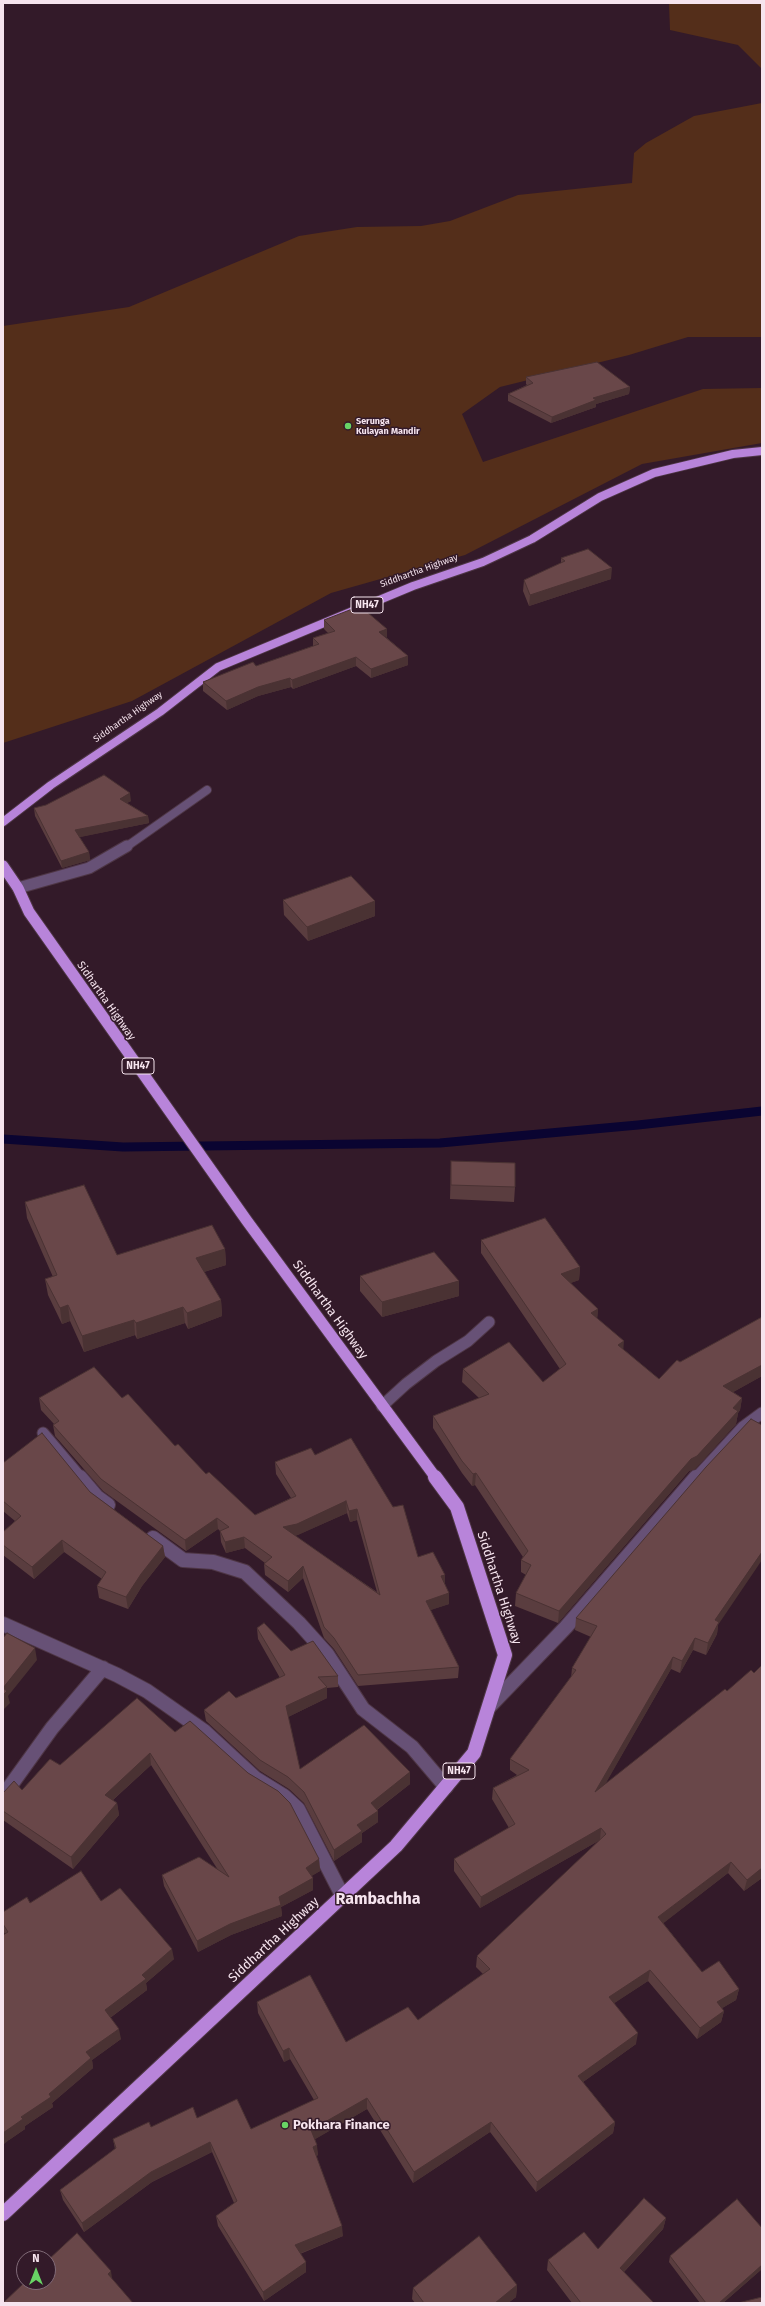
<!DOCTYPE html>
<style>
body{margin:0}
#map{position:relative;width:765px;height:2306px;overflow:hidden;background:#331a29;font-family:"Fira Sans",sans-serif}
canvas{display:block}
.frame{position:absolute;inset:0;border:4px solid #f6e4ee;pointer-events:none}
.north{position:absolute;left:16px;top:2250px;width:40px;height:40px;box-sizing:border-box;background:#331a29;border:1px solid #816b78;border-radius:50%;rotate:0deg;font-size:11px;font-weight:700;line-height:16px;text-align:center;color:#f6e4ee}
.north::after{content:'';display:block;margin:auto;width:14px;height:18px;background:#68d465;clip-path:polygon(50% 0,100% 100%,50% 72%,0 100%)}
</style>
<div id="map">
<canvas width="765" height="2306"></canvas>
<div class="frame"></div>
<div class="north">N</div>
</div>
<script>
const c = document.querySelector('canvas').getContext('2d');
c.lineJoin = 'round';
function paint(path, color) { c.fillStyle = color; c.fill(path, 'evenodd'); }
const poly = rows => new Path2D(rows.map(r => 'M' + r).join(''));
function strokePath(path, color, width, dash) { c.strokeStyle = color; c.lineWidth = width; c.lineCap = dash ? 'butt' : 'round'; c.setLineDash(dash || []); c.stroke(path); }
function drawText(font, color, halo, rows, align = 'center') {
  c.font = font + ' "Fira Sans",sans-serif'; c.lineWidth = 3; c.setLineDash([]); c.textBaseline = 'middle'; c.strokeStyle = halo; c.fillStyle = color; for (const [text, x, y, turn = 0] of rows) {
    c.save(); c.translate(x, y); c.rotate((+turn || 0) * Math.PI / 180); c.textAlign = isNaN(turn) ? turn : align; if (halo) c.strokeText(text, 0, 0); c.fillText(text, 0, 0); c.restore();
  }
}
paint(poly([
 [669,3,762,3,762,69,738,45,670,30],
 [762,103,762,337,688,337,629,355,500,387,462,414,483,462,703,389,762,388,762,443,642,464,465,555,331,593,132,701,3,743,3,326,129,307,299,236,357,227,421,226,450,221,518,195,632,183,634,153,646,143,694,116]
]), '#542e1a');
strokePath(poly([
 [3,1139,123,1147,440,1143,638,1125,762,1111]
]), '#0a0431', 9);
const service = poly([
 [382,1406,406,1384,436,1361,468,1341,489,1322]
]);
const minorFar2 = poly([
 [126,847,207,790]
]);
const minorFar1 = poly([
 [18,888,89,868,127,846],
 [43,1433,81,1478],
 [696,1478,743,1427,762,1413]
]);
const minor = poly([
 [80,1477,97,1497,108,1505],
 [153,1538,183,1560,213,1562,245,1572,299,1623,327,1654,363,1709,412,1747,446,1787],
 [3,1624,117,1675,147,1691,204,1731,255,1778,284,1796,298,1809,343,1897],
 [490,1706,566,1627,696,1477],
 [3,1796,52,1728,103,1668]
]);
const trunkFar2 = poly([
 [3,822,51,785,160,712,218,667,413,586,483,562,532,539,600,497,654,473,733,454,762,451]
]);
const trunkFar1 = poly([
 [3,866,18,888,29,912,247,1221,436,1478]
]);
const trunk = poly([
 [3,2214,396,1846,474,1753,505,1655,457,1507,435,1477]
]);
strokePath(service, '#4e3645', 13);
strokePath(minorFar2, '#4e3645', 10);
strokePath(minorFar1, '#4e3645', 13);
strokePath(minor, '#4e3645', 16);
strokePath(trunkFar2, '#4e3645', 10);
strokePath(trunkFar1, '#4e3645', 13);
strokePath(trunk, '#4e3645', 16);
strokePath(service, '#675176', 11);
strokePath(minorFar2, '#675176', 8);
strokePath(minorFar1, '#675176', 11);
strokePath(minor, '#675176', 14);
strokePath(trunkFar2, '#b884da', 8);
strokePath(trunkFar1, '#b884da', 11);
strokePath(trunk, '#b884da', 14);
paint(poly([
 [526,377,630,387,629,394,596,404,596,407,551,423,508,401,508,394,527,385,526,384],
 [561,558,611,579,529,606,523,591,524,580,561,563],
 [324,620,387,638,408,656,408,665,371,678,356,666,293,689,291,687,258,696,227,710,203,691,203,682,256,666,313,646,313,638,328,633,324,629],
 [131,801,127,803,148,816,149,823,79,837,89,852,90,860,62,868,35,816,34,808],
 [283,900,375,901,375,916,308,941,284,915],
 [451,1161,515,1187,514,1202,450,1199],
 [25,1202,117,1255,225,1249,226,1265,204,1272,221,1300,222,1316,188,1329,185,1323,137,1339,135,1335,84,1352,70,1321,62,1324,48,1295,45,1279,53,1277,27,1218],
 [481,1240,580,1267,579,1280,570,1283,598,1309,597,1319,623,1349,659,1379,680,1362,762,1317,762,1376,733,1392,742,1398,740,1410,738,1413,736,1424,695,1469,689,1471,558,1623,515,1606,516,1593,526,1575,521,1572,521,1560,523,1557,475,1485,472,1486,462,1473,433,1428,433,1416,479,1398,462,1382,463,1369,543,1382,560,1369,481,1253],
 [360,1276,459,1296,382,1317,360,1291],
 [39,1398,122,1398,206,1474,255,1515,291,1498,276,1474,275,1462,315,1455,445,1584,449,1604,430,1610,459,1667,458,1678,358,1686,334,1649,324,1638,303,1578,288,1592,265,1575,264,1564,265,1563,245,1548,226,1553,221,1542,220,1531,218,1529,186,1551,103,1491,55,1436,53,1425,54,1424,41,1410],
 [347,1513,350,1522,357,1520,377,1592,295,1536],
 [3,1463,90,1492,163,1546,165,1557,142,1586,128,1609,99,1598,97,1586,102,1579,64,1552,34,1579,3,1555,3,1532,15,1521,3,1511],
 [576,1618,718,1625,717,1634,706,1655,693,1650,680,1673,671,1669,605,1784,762,1878,744,1891,728,1873,663,1923,702,1972,739,1989,736,2000,722,2008,724,2011,721,2022,697,2039,648,1981,614,2003,636,2044,583,2082,615,2122,613,2133,536,2192,490,2132,413,2183,367,2109,315,2139,318,2155,316,2156,343,2236,300,2254,306,2262,306,2272,264,2301,218,2226,216,2216,234,2203,212,2152,152,2182,84,2232,63,2200,60,2190,115,2149,113,2139,151,2127,197,2118,251,2129,314,2100,290,2059,284,2062,258,2013,257,2002,346,2042,418,2020,483,1974,476,1967,477,1956,600,1840,480,1908,454,1871,454,1859,509,1828,492,1799,493,1788,517,1775,510,1770,510,1759,571,1678,572,1668,591,1637,575,1630],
 [257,1628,291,1651,338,1676,338,1687,327,1688,327,1698,288,1717,300,1769,410,1784,377,1810,378,1811,378,1822,362,1833,362,1842,334,1861,304,1803,289,1789,260,1771,206,1721,204,1710,236,1698,280,1678,258,1639],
 [175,1732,319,1859,320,1871,311,1876,313,1878,313,1890,281,1907,282,1916,231,1935,198,1952,164,1886,162,1875,218,1870,151,1765,113,1800,117,1803,119,1815,73,1869,3,1820,3,1792,22,1790,60,1765],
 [101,1901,174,1959,146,1983,147,1990,110,2018,121,2039,92,2060,93,2068,52,2103,53,2107,25,2126,25,2129,9,2140,5,1934,3,1931,3,1912,30,1903],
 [666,2218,663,2229,624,2272,654,2303,572,2303,547,2270,548,2260,598,2249],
 [670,2256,762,2269,723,2303,700,2303,669,2262],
 [517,2285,516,2297,508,2303,415,2303,412,2299,413,2288]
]), '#5a3d3f');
paint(poly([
 [630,387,629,394,596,404,596,407,551,423,552,417,593,398],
 [612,568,611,579,529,606,530,595],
 [387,629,387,638,379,632],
 [408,656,408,665,371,678,371,669],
 [356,657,356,666,293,689,292,680],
 [290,678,291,687,258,696,227,710,226,701,258,687],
 [130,793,131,801,120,806,120,799],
 [148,816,149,823,76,838,75,830],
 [89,852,90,860,62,868,61,861],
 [375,901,375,916,308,941,307,927],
 [225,1249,226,1265,197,1274,196,1258],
 [580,1267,579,1280,560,1287,561,1274],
 [459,1281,459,1296,382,1317,382,1302],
 [221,1300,222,1316,188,1329,187,1313],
 [68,1305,70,1321,62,1324,60,1308],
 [183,1307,185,1323,137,1339,136,1323],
 [598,1309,597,1321,591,1313],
 [134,1320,135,1335,84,1352,82,1336],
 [624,1341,623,1354,618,1345],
 [762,1365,762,1376,721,1399,723,1386],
 [742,1398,740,1410,738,1413,736,1424,695,1469,689,1471,558,1623,559,1611],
 [476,1473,475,1485,472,1486,473,1474],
 [346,1501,347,1513,298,1535,284,1539,283,1527],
 [357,1509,357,1520,350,1522,349,1511],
 [217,1518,218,1529,186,1551,185,1540],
 [244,1537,245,1548,226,1553,225,1542],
 [62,1540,64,1552,34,1579,32,1567],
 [163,1546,165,1557,142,1586,128,1609,126,1597,141,1574],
 [762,1552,762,1560,718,1625,717,1634,706,1655,708,1643,715,1620],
 [303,1566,303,1578,288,1592,288,1581],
 [445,1575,445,1586,441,1576],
 [449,1593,449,1604,425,1612,426,1601],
 [695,1638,693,1650,680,1673,682,1661],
 [35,1648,37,1660,8,1696,10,1703,3,1710,3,1688],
 [673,1657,671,1669,594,1804,595,1792],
 [327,1687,327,1698,286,1718,286,1706],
 [150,1753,151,1765,106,1806,105,1795],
 [410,1772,410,1784,371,1814,371,1803],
 [117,1803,119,1815,73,1869,71,1857],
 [378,1811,378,1822,362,1833,362,1842,334,1861,334,1850,357,1825],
 [601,1828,600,1840,480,1908,481,1897],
 [319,1859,320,1871,307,1879,306,1868],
 [731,1862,728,1873,656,1929,658,1917],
 [762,1868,762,1878,744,1891,747,1880],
 [313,1878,313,1890,281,1907,282,1916,231,1935,198,1952,197,1941],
 [172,1949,174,1959,146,1983,147,1990,107,2020,105,2010,142,1975],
 [650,1970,648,1981,607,2008,609,1997],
 [739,1989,736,2000,714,2013,717,2002],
 [724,2011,721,2022,697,2039,700,2028],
 [119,2029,121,2039,92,2060,93,2068,52,2103,53,2107,25,2126,25,2129,9,2140,3,2145,3,2133,49,2094,86,2052],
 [638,2033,636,2044,576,2087,578,2076],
 [289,2048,290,2059,284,2062,283,2051],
 [367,2098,367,2109,312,2141,311,2130],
 [491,2122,490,2132,413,2183,414,2172],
 [615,2122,613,2133,536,2192,537,2182],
 [210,2142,212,2152,152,2182,84,2232,82,2223,151,2172],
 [317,2145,318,2155,313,2158,313,2147],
 [666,2218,663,2229,618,2278,620,2268],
 [342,2226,343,2236,296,2255,295,2245],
 [306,2262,306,2272,264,2301,263,2292],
 [762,2265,762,2269,723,2303,719,2303],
 [111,2271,112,2278,109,2281,108,2274],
 [517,2285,516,2297,508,2303,495,2303]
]), '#4a3233');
const building = poly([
 [597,362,630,387,593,398,596,400,552,417,508,394,533,383,526,377,597,362],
 [588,549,612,568,530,595,524,580,565,561,561,558,588,549],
 [360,606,387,629,379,632,408,656,371,669,356,657,292,680,290,678,258,687,226,701,203,682,253,662,256,666,319,644,313,638,335,631,324,620,360,606],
 [104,775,130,793,120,799,148,816,75,830,89,852,61,861,34,808,46,805,104,775],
 [351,876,375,901,307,927,283,900,351,876],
 [451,1161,515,1163,515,1187,451,1185,451,1161],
 [84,1185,117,1255,212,1225,225,1249,196,1258,221,1300,187,1313,183,1307,136,1323,134,1320,82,1336,68,1305,60,1308,45,1279,57,1275,25,1202,84,1185],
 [545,1218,580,1267,561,1274,598,1309,591,1313,624,1341,618,1345,659,1379,677,1360,680,1362,762,1317,762,1365,723,1386,742,1398,733,1408,738,1411,697,1456,691,1459,559,1611,516,1593,531,1565,521,1560,528,1551,476,1473,473,1474,462,1461,433,1416,489,1394,463,1369,509,1342,543,1382,566,1364,481,1240,545,1218],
 [434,1252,459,1281,382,1302,360,1276,434,1252],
 [94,1367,122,1398,128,1394,175,1446,178,1444,206,1474,209,1472,255,1515,296,1496,275,1462,311,1448,315,1455,351,1438,393,1507,403,1505,418,1557,433,1552,445,1575,441,1576,449,1593,426,1601,459,1667,358,1675,334,1638,324,1627,303,1566,288,1581,264,1564,272,1557,244,1537,225,1542,220,1531,229,1527,217,1518,185,1540,101,1479,53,1425,59,1421,39,1398,94,1367],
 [346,1501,349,1511,357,1509,380,1595,283,1527,297,1524,346,1501],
 [751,1419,762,1425,762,1552,715,1620,719,1622,708,1643,695,1638,682,1661,673,1657,595,1792,725,1689,727,1691,751,1670,754,1673,762,1665,762,1868,747,1880,731,1862,658,1917,702,1972,719,1961,739,1989,717,2002,724,2011,700,2028,650,1970,609,1997,638,2033,578,2076,615,2122,537,2182,491,2122,414,2172,367,2098,311,2130,317,2145,313,2147,342,2226,295,2245,306,2262,263,2292,216,2216,237,2201,210,2142,151,2172,82,2223,60,2190,116,2148,113,2139,149,2122,151,2127,193,2107,197,2118,237,2099,251,2129,318,2098,289,2048,283,2051,257,2002,310,1975,346,2042,408,2007,418,2020,490,1969,477,1956,606,1834,601,1828,481,1897,454,1859,515,1824,493,1788,529,1770,510,1759,576,1670,572,1668,597,1626,576,1618,706,1467,751,1419],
 [42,1433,90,1492,163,1546,141,1574,126,1597,97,1586,106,1572,62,1540,32,1567,3,1545,3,1532,21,1516,3,1501,3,1463,42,1433],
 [264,1623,291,1651,313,1641,338,1676,318,1677,327,1687,286,1706,300,1769,364,1725,410,1772,371,1803,378,1811,357,1825,362,1831,334,1850,304,1792,288,1777,260,1760,204,1710,229,1691,236,1698,285,1675,257,1628,264,1623],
 [7,1633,35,1648,3,1688,7,1691,3,1695,3,1638,7,1633],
 [137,1698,175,1732,190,1721,248,1773,278,1791,290,1803,319,1859,306,1868,313,1878,279,1897,281,1905,230,1924,197,1941,162,1875,199,1857,229,1877,150,1753,105,1795,117,1803,71,1857,3,1811,3,1792,4,1792,14,1781,22,1790,50,1759,60,1765,137,1698],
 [81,1871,101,1901,120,1888,172,1949,142,1975,146,1979,105,2010,119,2029,86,2052,91,2058,49,2094,51,2097,21,2117,23,2119,3,2133,3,1935,8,1932,3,1924,3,1912,27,1897,30,1903,81,1871],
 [644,2198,666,2218,620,2268,654,2303,581,2303,548,2260,584,2232,598,2249,644,2198],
 [737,2199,762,2228,762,2265,719,2303,706,2303,670,2256,737,2199],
 [77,2233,111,2271,108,2274,133,2303,3,2303,25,2282,48,2282,48,2260,77,2233],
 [479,2236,517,2285,495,2303,424,2303,413,2288,479,2236],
 [762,2297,762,2303,738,2303,762,2297]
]);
paint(building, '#694749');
strokePath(building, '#4a3233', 1);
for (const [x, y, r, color] of [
 [348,426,4,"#68d465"],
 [285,2125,4,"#68d465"]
]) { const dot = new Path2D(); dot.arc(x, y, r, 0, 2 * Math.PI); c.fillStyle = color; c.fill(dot); strokePath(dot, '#331a29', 1.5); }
drawText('bold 9px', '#f6e4ee', '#331a29', [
 ["Serunga",356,421],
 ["Kulayan Mandir",356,431]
], 'left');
drawText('9px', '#f6e4ee', '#331a29', [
 ["Siddhartha Highway",419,571,-20],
 ["Siddhartha Highway",128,717,-35]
]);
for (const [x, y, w] of [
 [367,605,32],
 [138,1066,32],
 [459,1771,32]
]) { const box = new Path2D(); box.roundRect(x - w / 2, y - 8, w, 16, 3); c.fillStyle = '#331a29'; c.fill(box); strokePath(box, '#f6e4ee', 1); }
drawText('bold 10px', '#f6e4ee', null, [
 ["NH47",367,605],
 ["NH47",138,1066],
 ["NH47",459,1771]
]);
drawText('11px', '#f6e4ee', '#331a29', [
 ["Sidhartha Highway",106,1001,55]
]);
drawText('13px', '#f6e4ee', '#331a29', [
 ["Siddhartha Highway",330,1310,54],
 ["Siddhartha Highway",499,1588,72],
 ["Siddhartha Highway",274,1940,-43]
]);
drawText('bold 13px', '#f6e4ee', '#331a29', [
 ["Pokhara Finance",293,2125]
], 'left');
drawText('bold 16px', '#f6e4ee', '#331a29', [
 ["Rambachha",378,1900]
]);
</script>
